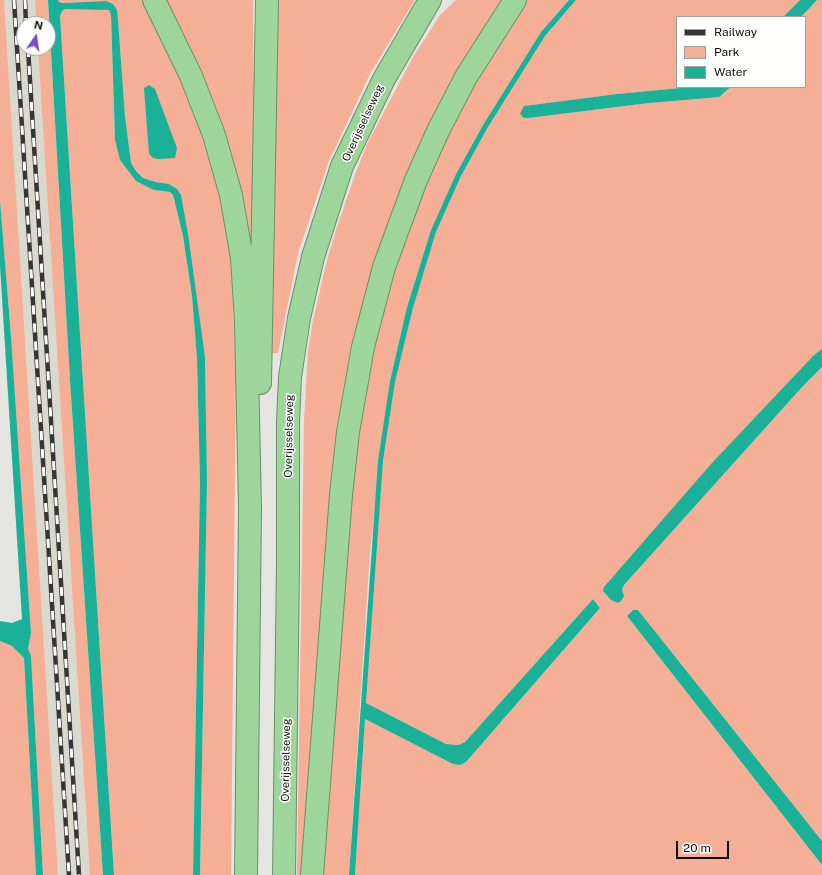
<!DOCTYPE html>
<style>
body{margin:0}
#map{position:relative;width:822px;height:875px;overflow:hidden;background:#e4e4e0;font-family:"Public Sans",sans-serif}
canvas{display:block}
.legend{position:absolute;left:676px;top:16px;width:130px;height:72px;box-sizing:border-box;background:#fffffe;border:1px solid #9f9f9e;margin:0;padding:5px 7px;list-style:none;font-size:12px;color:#0e0e0d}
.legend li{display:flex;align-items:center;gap:8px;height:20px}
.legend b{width:20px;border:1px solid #9f9f9e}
.north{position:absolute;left:16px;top:16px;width:40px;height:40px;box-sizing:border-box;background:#fffffe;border:1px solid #9f9f9e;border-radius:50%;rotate:13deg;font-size:11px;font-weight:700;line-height:16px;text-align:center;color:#0e0e0d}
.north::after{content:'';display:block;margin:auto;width:14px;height:18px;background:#7a4bc4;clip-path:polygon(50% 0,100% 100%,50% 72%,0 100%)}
.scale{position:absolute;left:676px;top:841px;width:53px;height:18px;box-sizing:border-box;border:2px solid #0e0e0d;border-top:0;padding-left:5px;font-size:12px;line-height:14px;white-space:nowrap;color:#0e0e0d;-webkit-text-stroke:3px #fffffe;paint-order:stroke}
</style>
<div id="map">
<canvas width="822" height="875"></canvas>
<ul class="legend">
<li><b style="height:5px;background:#363634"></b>Railway</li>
<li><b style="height:11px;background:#f5af96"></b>Park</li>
<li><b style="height:11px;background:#1bb199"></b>Water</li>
</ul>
<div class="north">N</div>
<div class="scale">20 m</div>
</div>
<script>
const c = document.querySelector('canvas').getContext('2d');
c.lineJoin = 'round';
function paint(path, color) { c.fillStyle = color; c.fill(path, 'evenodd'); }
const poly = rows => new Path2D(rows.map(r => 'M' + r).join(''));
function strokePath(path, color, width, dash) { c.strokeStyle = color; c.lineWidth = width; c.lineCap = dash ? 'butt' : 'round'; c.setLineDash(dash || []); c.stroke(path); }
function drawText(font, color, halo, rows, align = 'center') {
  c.font = font + ' "Public Sans",sans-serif'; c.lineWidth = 3; c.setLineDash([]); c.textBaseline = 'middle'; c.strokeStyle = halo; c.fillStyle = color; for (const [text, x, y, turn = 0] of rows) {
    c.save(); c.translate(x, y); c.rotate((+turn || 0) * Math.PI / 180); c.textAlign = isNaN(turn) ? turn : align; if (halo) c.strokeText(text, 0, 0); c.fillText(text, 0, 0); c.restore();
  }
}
paint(poly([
 [4,0,35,0,36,24,24,24,24,48,38,48,90,875,58,875]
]), '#d9d9ce');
paint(poly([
 [0,0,4,0,58,875,43,875,31,657,28,649,31,633,11,337,0,200],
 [35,0,48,0,70,380,103,875,90,875,38,48,48,48,48,24,36,24],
 [58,0,142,0,182,81,204,138,221,197,231,259,236,371,231,875,200,875,207,481,205,357,177,189,169,184,156,182,143,178,136,171,131,163,125,116,118,20,106,1,63,3,59,2],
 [166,0,253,0,255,243,252,257,242,193,224,132,201,72],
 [276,0,415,0,371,72,329,161,298,253,278,353,271,353],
 [456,0,505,0,377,264,304,875,297,875,304,422,308,351,313,320,327,260,336,230,356,172,368,142,412,59,440,15],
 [527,0,569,0,541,32,483,125,456,174,431,230,407,307,390,381,370,552,349,875,321,875,355,457,373,349,394,270,417,203,447,135,475,82],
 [576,0,800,0,783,17,677,17,677,87,691,87,617,94,524,106,524,118,724,94,731,87,805,87,805,17,801,17,817,0,822,0,822,349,814,355,603,591,611,600,622,590,624,585,803,386,822,367,822,841,638,610,633,610,627,616,822,865,822,875,355,875,365,719,453,764,460,765,466,762,600,608,593,599,465,742,458,745,446,744,366,703,383,461,395,382,413,308,436,232,461,176,488,127,545,36],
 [103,8,109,10,111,16,115,140,120,160,154,190,170,192,173,196,183,236,192,296,197,359,200,483,193,875,114,875,60,16,62,11,65,9],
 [0,641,12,646,24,658,36,875,0,875]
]), '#f5af96');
paint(poly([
 [48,0,58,0,59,2,63,3,106,1,113,4,117,10,118,20,125,116,131,163,136,171,143,178,156,182,169,184,177,189,181,195,188,234,205,357,207,481,200,875,193,875,200,483,197,359,192,296,183,236,173,195,170,192,154,190,136,181,120,160,115,140,111,16,109,10,65,9,62,11,60,16,114,875,103,875,70,380],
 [569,0,576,0,545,36,488,127,461,176,436,232,413,308,395,382,383,461,366,703,446,744,458,745,465,742,593,599,600,608,466,762,460,765,453,764,365,719,355,875,349,875,378,461,390,381,407,307,431,230,456,174,483,125,541,32],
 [800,0,817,0,801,17,783,17],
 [149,85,155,89,177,148,175,158,159,159,153,158,149,154,144,88],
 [691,87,731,87,719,97,649,103,528,118,524,118,520,114,524,106,617,94],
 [0,200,11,337,31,633,28,649,31,656,43,875,36,875,24,658,12,646,0,641,0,621,12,623,22,619,0,266],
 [822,349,822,367,803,386,624,585,622,590,624,596,621,601,618,603,611,600,603,591,604,587,711,464,814,355],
 [633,610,638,610,822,841,822,865,627,616]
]), '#1bb199');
const highway = poly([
 [154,0,191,76,214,135,231,195,242,258,246,322,250,508,246,875],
 [260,383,267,0],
 [284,875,288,563,288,422,290,377,299,318,313,257,342,166,384,79,430,0],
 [312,875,341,495,348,432,363,347,384,267,416,180,438,131,466,77,515,0]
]);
strokePath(highway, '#6b8f69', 24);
strokePath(highway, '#9dd59b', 22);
const rail = poly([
 [14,0,69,875],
 [25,0,26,24],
 [28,48,79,875]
]);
strokePath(rail, '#363634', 4.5);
strokePath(rail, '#fffffe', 3, [9]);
drawText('11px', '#0e0e0d', '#fffffe', [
 ["Overijsselseweg",363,123,-65],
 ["Overijsselseweg",289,436,-89],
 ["Overijsselseweg",286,760,-89]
]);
</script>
